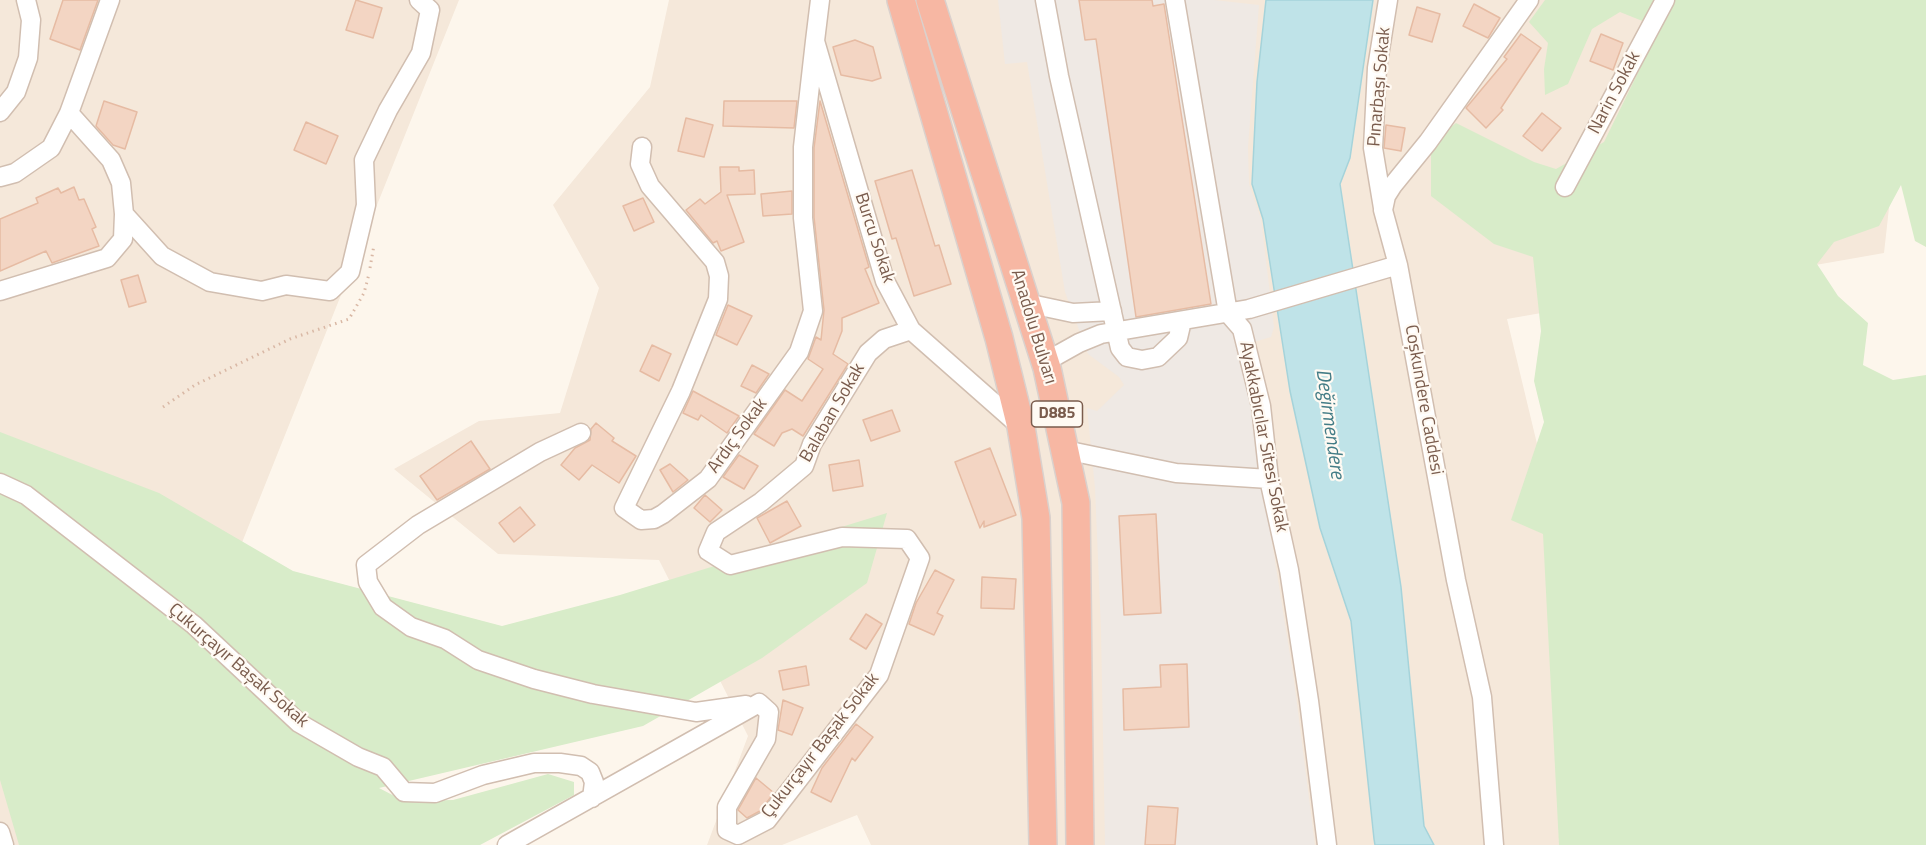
<!DOCTYPE html>
<meta charset="utf-8">
<style>
body{margin:0}
canvas{display:block;background:#fdf6ec}
</style>
<canvas width="1926" height="845"></canvas>
<script>
const c = document.querySelector('canvas').getContext('2d');
c.lineJoin = 'round';
function paint(path, color) { c.fillStyle = color; c.fill(path, 'evenodd'); }
const poly = rows => new Path2D(rows.map(r => 'M' + r).join(''));
function strokePath(path, color, width, dash) { c.strokeStyle = color; c.lineWidth = width; c.lineCap = dash ? 'butt' : 'round'; c.setLineDash(dash || []); c.stroke(path); }
function drawText(font, color, halo, rows, align = 'center') {
  c.font = font + ' "Titillium Web",sans-serif'; c.lineWidth = 4.5; c.setLineDash([]); c.textBaseline = 'middle'; c.strokeStyle = halo; c.fillStyle = color; for (const [text, x, y, turn = 0] of rows) {
    c.save(); c.translate(x, y); c.rotate((+turn || 0) * Math.PI / 180); c.textAlign = isNaN(turn) ? turn : align; if (halo) c.strokeText(text, 0, 0); c.fillText(text, 0, 0); c.restore();
  }
}
paint(poly([
 [0,0,459,0,121,845,0,845],
 [669,0,1912,0,1884,253,1507,319,1557,527,1559,845,871,845,857,815,782,845,707,845,748,736,659,560,498,554,394,469,479,421,560,413,599,288,553,205,650,87]
]), '#f5e8da');
paint(poly([
 [998,0,1214,0,1259,5,1248,147,1249,184,1261,219,1274,327,1271,337,1254,342,1235,339,1242,354,1294,680,1315,845,1105,845,1101,630,1095,488,1087,408,1097,411,1124,385,1119,377,1088,354,1065,292,1027,62,1005,64]
]), '#efe9e4');
paint(poly([
 [1545,0,1926,0,1926,247,1915,241,1901,185,1879,226,1834,242,1817,264,1838,296,1868,323,1863,365,1893,380,1926,375,1926,845,1559,845,1543,534,1511,520,1544,422,1534,381,1541,331,1533,257,1494,244,1431,196,1431,143,1456,123,1534,162,1556,169,1604,142,1660,28,1620,12,1592,29,1568,84,1545,95,1544,69,1548,43,1529,22],
 [0,432,159,493,293,571,502,626,620,595,887,513,867,583,762,658,643,726,379,788,404,801,453,800,548,774,574,782,574,795,480,845,19,845,0,780]
]), '#d8ecc9');
const water = poly([
 [1266,0,1373,0,1350,158,1340,184,1401,587,1424,826,1434,845,1375,845,1374,839,1351,621,1320,528,1290,391,1263,219,1252,184,1257,82,1266,0]
]);
paint(water, '#bfe3e8');
strokePath(water, '#a5d3da', 1.5);
const building = poly([
 [63,0,98,0,80,50,50,39,63,0],
 [356,0,382,8,373,38,346,30,356,0],
 [1079,0,1152,0,1153,6,1164,4,1211,304,1136,317,1096,39,1085,40,1079,0],
 [1474,4,1500,18,1488,38,1463,26,1474,4],
 [1417,7,1440,14,1432,42,1409,35,1417,7],
 [1521,34,1541,48,1501,108,1503,110,1486,128,1466,108,1507,59,1504,57,1521,34],
 [1601,34,1623,43,1613,70,1590,61,1601,34],
 [855,40,873,47,881,78,872,81,841,75,833,47,855,40],
 [104,101,137,112,125,149,113,145,96,126,104,101],
 [724,101,797,101,794,128,723,126,724,101],
 [820,101,869,267,865,269,879,303,842,318,842,331,833,354,848,364,803,436,792,429,782,433,774,446,754,434,785,390,802,401,823,369,808,359,816,337,821,340,824,310,814,217,814,148,820,101],
 [1542,113,1561,128,1542,151,1523,136,1542,113],
 [686,118,713,125,704,157,678,151,686,118],
 [306,122,338,136,326,164,294,150,306,122],
 [1386,125,1405,128,1401,151,1384,148,1386,125],
 [720,167,739,167,739,171,754,170,755,194,727,195,744,242,721,251,717,241,713,243,686,210,700,199,705,204,721,192,720,167],
 [912,170,935,246,939,245,951,284,914,296,896,238,892,239,875,181,912,170],
 [74,187,79,200,84,199,96,227,92,229,99,246,52,263,46,251,0,271,0,219,38,203,36,198,58,188,61,193,74,187],
 [792,191,792,214,763,216,761,194,792,191],
 [643,198,654,222,634,231,623,206,643,198],
 [138,275,146,302,129,307,121,280,138,275],
 [728,305,752,316,737,345,716,335,728,305],
 [652,345,671,354,659,381,640,371,652,345],
 [752,365,769,374,756,393,741,386,752,365],
 [693,391,739,416,727,433,701,415,698,420,683,413,693,391],
 [892,410,900,431,871,441,863,420,892,410],
 [596,423,614,438,612,441,636,456,619,483,592,465,579,480,561,465,575,448,590,440,591,429,596,423],
 [471,441,490,469,437,500,420,476,471,441],
 [990,448,1016,515,984,527,984,521,980,528,955,462,990,448],
 [739,455,758,466,744,489,723,477,739,455],
 [859,460,863,486,833,491,829,465,859,460],
 [670,464,688,480,673,492,660,470,670,464],
 [705,495,722,510,710,522,694,508,705,495],
 [787,501,801,526,770,543,757,518,787,501],
 [520,507,535,525,514,542,499,523,520,507],
 [1156,514,1161,613,1124,615,1119,516,1156,514],
 [935,570,954,580,937,613,943,616,934,635,909,624,916,603,935,570],
 [982,577,1016,579,1014,609,981,608,982,577],
 [866,614,882,624,866,649,850,639,866,614],
 [1187,664,1189,727,1124,730,1123,689,1161,687,1160,665,1187,664],
 [806,666,809,685,783,690,779,671,806,666],
 [783,700,803,708,792,735,778,730,783,700],
 [856,724,873,737,855,761,852,758,831,802,811,792,822,768,856,724],
 [756,778,774,793,760,811,747,818,738,810,756,778],
 [1148,806,1178,808,1175,845,1145,845,1148,806]
]);
paint(building, '#f3d5c3');
strokePath(building, '#e6bba3', 1.5);
const minor = poly([
 [820,0,815,41,885,281,911,330,1021,427],
 [1045,0,1059,76,1120,348,1127,357,1142,360,1158,357,1178,338,1182,321],
 [1175,0,1228,313,1242,329,1261,406,1269,479,1289,570,1309,701,1327,845],
 [0,112,16,92,28,58,31,20,26,0],
 [642,147,640,164,650,186,715,262,719,276,718,299,681,391,624,508,641,520,654,519,663,514,708,479,799,352,813,311,803,218,803,147,815,41],
 [0,177,15,173,51,148,69,113,110,0],
 [1565,187,1665,0],
 [1383,208,1373,148,1377,68,1388,0],
 [124,214,162,256,210,282,262,291,286,285,330,291,350,272,366,205,364,160,388,110,421,53,430,10,419,0],
 [0,291,107,258,123,239,124,214,121,183,111,160,69,113],
 [1026,303,1073,313,1112,311],
 [1045,362,1079,343,1101,334,1249,309,1398,265],
 [581,433,540,452,418,525,366,565,368,582,383,607,411,627,445,639,478,660,534,679,593,694,696,712,746,705],
 [1065,450,1176,473,1269,479],
 [0,483,26,495,194,625,299,723,358,757,383,767,404,792,435,793,483,775,534,763,560,763,581,766,590,772,594,782,592,798],
 [0,832,4,845],
 [507,845,759,703,769,712,766,739,727,807,727,830,738,835,767,820,879,675,920,558,907,539,842,537,730,565,708,551,716,532,761,502,804,466,812,444,868,353,884,339,911,330],
 [1494,845,1482,697,1456,580,1398,265,1383,210,1386,196,1393,185,1428,142,1529,0]
]);
const highway = poly([
 [901,0,999,338,1021,427,1036,518,1043,845],
 [930,0,1047,368,1076,503,1080,845]
]);
strokePath(minor, '#d1beb0', 21);
strokePath(highway, '#dad1cd', 30);
strokePath(poly([
 [370,268,374,245],
 [163,407,195,385,290,339,349,319,364,293,369,274]
]), '#d9b8a5', 3, [1.5, 4.5]);
strokePath(minor, '#fff', 18);
strokePath(highway, '#f7b7a3', 27);
for (const [x, y, w] of [
 [1057,414,51]
]) { const box = new Path2D(); box.roundRect(x - w / 2, y - 13, w, 26, 4.5); c.fillStyle = '#fffaf3'; c.fill(box); strokePath(box, '#7a5c4d', 1.5); }
drawText('bold 16px', '#7a5c4d', null, [
 ["D885",1057,414]
]);
drawText('18px', '#7a5c4d', '#fffaf3', [
 ["Pınarbaşı Sokak",1380,87,-85],
 ["Narin Sokak",1615,93,-62],
 ["Burcu Sokak",874,238,72],
 ["Anadolu Bulvarı",1033,327,73],
 ["Coşkundere Caddesi",1423,400,80],
 ["Balaban Sokak",833,413,-60],
 ["Ardıç Sokak",738,436,-54],
 ["Ayakkabıcılar Sitesi Sokak",1263,437,79],
 ["Çukurçayır Başak Sokak",238,666,41],
 ["Çukurçayır Başak Sokak",821,746,-52]
]);
drawText('italic 20px', '#437c86', '#fffaf3', [
 ["Değirmendere",1329,424,82]
]);
</script>
